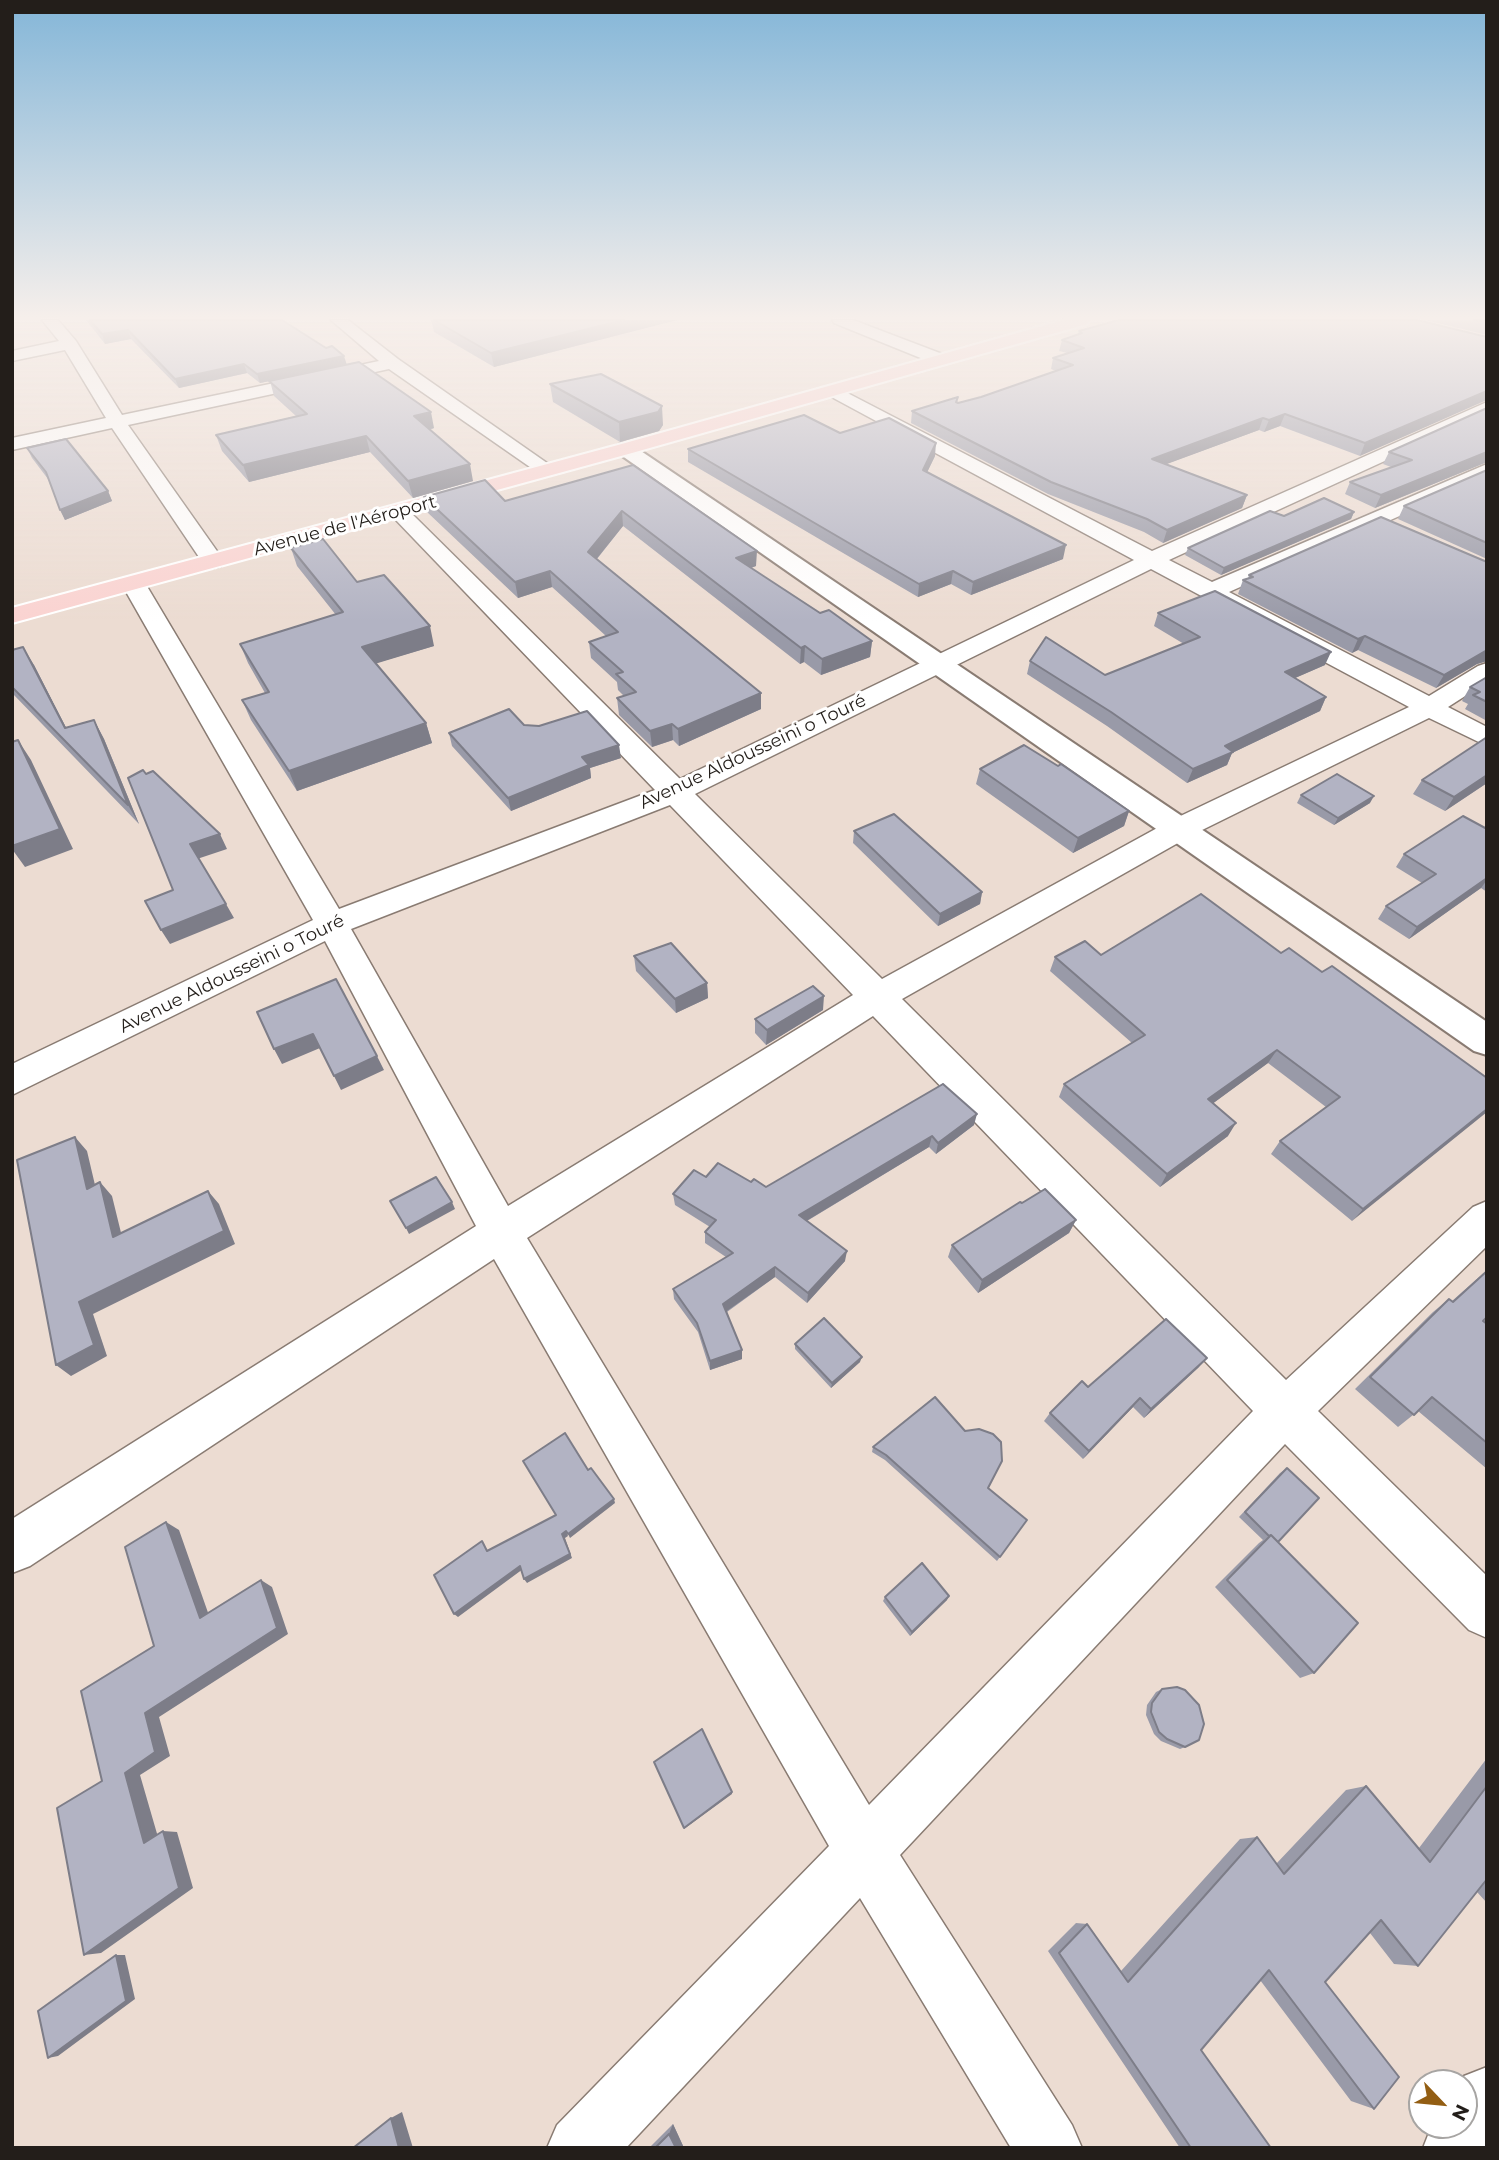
<!DOCTYPE html>
<meta charset="utf-8">
<style>
body{margin:0}
#map{position:relative;width:1499px;height:2160px;overflow:hidden;background:#ecdcd2;font-family:Montserrat,sans-serif}
canvas{display:block}
.frame{position:absolute;inset:0;border:14px solid #231e1a;pointer-events:none}
.north{position:absolute;left:1408px;top:2069px;width:70px;height:70px;box-sizing:border-box;background:#fff;border:2px solid #a7a5a3;border-radius:50%;rotate:116deg;font-size:19px;font-weight:700;line-height:28px;text-align:center;color:#231e1a}
.north::after{content:'';display:block;margin:auto;width:24px;height:32px;background:#935e13;clip-path:polygon(50% 0,100% 100%,50% 72%,0 100%)}
</style>
<div id="map">
<canvas width="1499" height="2160"></canvas>
<div class="frame"></div>
<div class="north">N</div>
</div>
<script>
const c = document.querySelector('canvas').getContext('2d');
c.lineJoin = 'round';
const poly = rows => new Path2D(rows.map(r => 'M' + r).join(''));
function strokePath(path, color, width, dash) { c.strokeStyle = color; c.lineWidth = width; c.lineCap = dash ? 'butt' : 'round'; c.setLineDash(dash || []); c.stroke(path); }
function paint(path, color) { c.fillStyle = color; c.fill(path, 'evenodd'); }
function drawText(font, color, halo, rows, align = 'center') {
  c.font = font + ' Montserrat,sans-serif'; c.lineWidth = 6; c.setLineDash([]); c.textBaseline = 'middle'; c.strokeStyle = halo; c.fillStyle = color; for (const [text, x, y, turn = 0] of rows) {
    c.save(); c.translate(x, y); c.rotate((+turn || 0) * Math.PI / 180); c.textAlign = isNaN(turn) ? turn : align; if (halo) c.strokeText(text, 0, 0); c.fillText(text, 0, 0); c.restore();
  }
}
const minor = poly([
 [42,320,58,320,76,341,122,415,379,361,331,320,348,320,398,359,557,470,554,474,547,476,540,474,389,369,128,425,224,561,221,566,213,568,205,566,112,428,12,450,12,438,106,418,65,350,12,361,12,351,59,341,42,320],
 [832,320,853,320,945,355,947,359,939,364,933,363,834,323,832,320],
 [832,385,1152,551,1487,402,1487,414,1169,560,1212,582,1487,464,1487,477,1229,592,1429,696,1478,666,1487,663,1487,682,1448,707,1487,727,1487,746,1429,718,1192,835,902,999,1286,1380,1473,1207,1487,1201,1487,1246,1318,1411,1487,1576,1487,1638,1469,1630,1285,1444,900,1855,1072,2125,1082,2148,1011,2148,860,1898,626,2148,547,2148,557,2125,829,1846,494,1259,30,1566,12,1573,12,1519,476,1226,325,941,12,1095,12,1064,313,920,121,583,125,578,133,576,141,578,145,583,339,909,655,790,392,516,388,512,392,508,406,508,680,779,1134,560,826,394,823,390,832,385],
 [1151,569,1409,707,1170,821,882,979,695,794,1151,569],
 [670,805,853,995,508,1206,351,929,670,805],
 [873,1016,1253,1411,869,1805,527,1238,873,1016],
 [1487,2067,1487,2148,1423,2148,1432,2125,1464,2125,1464,2083,1460,2083,1464,2076,1487,2067]
]);
const tertiary = poly([
 [625,443,632,445,1487,1022,1487,1055,1474,1051,618,453,615,449,618,445,625,443]
]);
const primary = poly([
 [1064,320,1089,320,1087,324,632,453,12,623,12,608,618,445,1064,320]
]);
strokePath(minor, '#897b72', 3);
strokePath(tertiary, '#897b72', 4);
strokePath(primary, '#fff', 4);
paint(minor, '#fff');
paint(tertiary, '#fff');
paint(primary, '#fad3d1');
paint(poly([
 [86,320,282,320,434,428,430,430,473,481,413,498,370,452,249,482,222,451,216,435,296,416,274,396,270,381,260,383,247,373,179,388,131,339,105,344],
 [431,320,677,320,494,367,434,332],
 [1425,320,1487,320,1487,335],
 [1079,331,1487,337,1360,456,1280,426,1264,432,1259,430,1166,464,1247,495,1242,508,1163,543,1144,532,1048,494,911,423,912,411,958,397,957,403,958,403,981,397,1056,371,1051,369,1053,358,1067,353,1059,351,1062,340,1078,334],
 [550,384,663,425,659,431,620,442,553,402],
 [1487,408,1487,462,1375,508,1345,494,1350,482,1391,467,1383,464,1389,452],
 [840,433,935,456,927,472,1063,559,971,595,951,584,918,597,688,462,688,449],
 [27,448,108,491,112,501,65,520,48,479,32,458],
 [633,465,756,566,751,568,820,613,872,641,870,657,821,675,804,662,800,664,623,526,597,559,761,693,761,709,679,746,673,740,652,747,619,715,617,698,624,696,618,690,617,682,591,658,589,642,606,636,552,587,518,598,427,512,424,497,505,501],
 [1487,470,1487,559,1398,519,1404,506],
 [1354,512,1351,519,1221,575,1185,555,1188,548,1284,516],
 [291,548,357,582,434,646,376,663,426,723,432,743,297,791,251,720,242,700,265,693,248,663,240,644,336,615,297,566],
 [1487,562,1487,661,1477,664,1436,688,1358,650,1352,653,1238,594,1243,580,1248,579,1249,575],
 [1158,613,1325,665,1295,678,1326,697,1320,711,1232,753,1227,765,1187,783,1107,726,1027,674,1030,661,1105,675,1184,644,1154,626],
 [12,650,34,665,66,728,94,720,104,739,139,824,12,693],
 [1487,677,1487,721,1465,709,1468,704,1462,701,1470,687],
 [524,725,621,758,590,768,591,778,511,811,452,746,449,733],
 [1487,737,1487,783,1445,811,1413,794,1422,780],
 [980,769,1129,811,1124,826,1073,853,976,784],
 [1301,795,1370,803,1334,825,1297,803],
 [1487,829,1487,892,1481,888,1409,939,1378,919,1386,906,1422,883,1396,867,1404,854],
 [854,831,982,892,980,904,938,926,853,843],
 [1281,953,1322,972,1487,1078,1352,1221,1271,1154,1280,1141,1326,1107,1268,1063,1213,1103,1228,1136,1160,1187,1059,1097,1064,1084,1132,1043,1050,971,1055,957],
 [634,956,707,983,708,998,676,1013,636,971],
 [823,1010,766,1045,755,1033,755,1019],
 [943,1084,974,1125,936,1154,929,1147,807,1221,845,1261,807,1303,775,1277,727,1312,742,1359,710,1370,698,1332,674,1299,673,1289,726,1257,705,1243,705,1232,710,1227,675,1205,673,1194,706,1177,751,1182,766,1187],
 [1022,1203,1076,1220,1069,1233,978,1293,948,1257,952,1245],
 [1487,1270,1483,1321,1487,1324,1487,1469,1418,1411,1398,1427,1355,1389,1433,1312,1449,1299,1452,1301],
 [795,1344,860,1362,831,1388,795,1349],
 [1199,1367,1144,1418,1133,1407,1083,1459,1044,1421,1050,1413,1088,1387],
 [965,1431,988,1488,1027,1520,997,1561,885,1460,872,1452,873,1447],
 [1287,1468,1278,1542,1314,1673,1300,1678,1215,1587,1259,1543,1263,1540,1239,1517,1280,1473],
 [885,1597,947,1600,910,1636,883,1601],
 [1162,1689,1185,1747,1180,1749,1161,1741,1154,1734,1146,1715,1147,1705,1156,1692],
 [1487,1758,1487,1903,1477,1892,1418,1966,1394,1964,1370,1933,1325,1982,1374,2109,1351,2101,1260,1980,1201,2050,1271,2148,1180,2148,1048,1951,1076,1923,1087,1924,1121,1971,1240,1839,1257,1837,1276,1864,1346,1790,1366,1786,1419,1848],
 [673,2124,684,2148,649,2148]
]), '#999aa8');
paint(poly([
 [624,320,677,320,494,367,491,353],
 [128,330,131,339,105,344,102,334],
 [344,356,347,365,260,383,257,374],
 [244,364,247,373,179,388,175,379],
 [1487,391,1487,400,1360,456,1365,443],
 [662,406,663,425,659,431,620,442,619,422],
 [431,412,434,428,418,432,414,416],
 [1285,414,1280,426,1264,432,1269,420],
 [1263,418,1259,430,1148,471,1152,459],
 [366,436,370,452,249,482,243,465],
 [936,443,935,456,922,483,923,470],
 [1487,452,1487,462,1375,508,1381,495],
 [470,464,473,481,413,498,408,481],
 [108,491,112,501,65,520,60,510],
 [1247,495,1242,508,1163,543,1167,530],
 [622,511,623,526,590,567,588,552],
 [1354,512,1351,519,1221,575,1224,568],
 [1066,545,1063,559,971,595,973,582],
 [757,551,756,566,736,573,736,558],
 [550,571,552,587,518,598,515,582],
 [953,571,951,584,918,597,919,584],
 [430,626,434,646,368,666,362,647],
 [1365,636,1358,650,1352,653,1358,639],
 [872,641,870,657,821,675,822,659],
 [805,646,804,662,800,664,801,648],
 [23,647,34,665,76,747,65,728],
 [1485,650,1487,650,1487,661,1477,664,1436,688,1444,675],
 [1331,652,1325,665,1279,685,1285,672],
 [761,693,761,709,679,746,678,729],
 [1326,697,1320,711,1232,753,1227,765,1187,783,1193,769,1225,746],
 [94,720,104,739,139,824,128,805],
 [426,723,432,743,297,791,289,771],
 [672,724,673,740,652,747,650,731],
 [18,740,31,760,73,849,25,867,12,849],
 [619,745,621,758,590,768,591,778,511,811,508,798,582,757],
 [1487,775,1487,783,1445,811,1454,797],
 [1374,796,1370,803,1334,825,1338,818],
 [1129,811,1124,826,1073,853,1078,838],
 [220,834,227,849,197,859,190,844],
 [1487,878,1487,880,1481,888,1409,939,1417,927],
 [982,892,980,904,938,926,940,914],
 [226,904,234,918,170,944,161,930],
 [707,983,708,998,676,1013,675,999],
 [824,996,823,1010,766,1045,767,1030],
 [313,1034,320,1048,282,1064,274,1049],
 [1277,1050,1268,1063,1200,1113,1208,1099],
 [377,1056,384,1070,341,1090,334,1076],
 [1487,1109,1487,1112,1352,1221,1363,1209],
 [977,1114,974,1125,936,1154,938,1143],
 [1236,1123,1228,1136,1160,1187,1167,1174],
 [932,1136,929,1147,798,1226,799,1215],
 [75,1137,87,1151,99,1202,87,1189],
 [100,1182,112,1196,125,1249,113,1237],
 [208,1191,219,1204,235,1244,93,1314,107,1356,71,1376,56,1365,79,1302],
 [452,1202,455,1209,409,1234,406,1228],
 [1076,1220,1069,1233,978,1293,982,1280],
 [847,1251,845,1261,807,1303,808,1293],
 [775,1267,775,1277,724,1313,723,1304],
 [742,1350,742,1359,710,1370,710,1361],
 [862,1357,860,1362,831,1388,832,1383],
 [1207,1358,1199,1367,1144,1418,1151,1409],
 [1140,1398,1133,1407,1083,1459,1089,1451],
 [614,1499,615,1503,570,1538,568,1534],
 [166,1522,179,1530,212,1624,200,1618],
 [566,1531,568,1536,565,1538,572,1558,527,1583,524,1579,562,1534],
 [520,1566,523,1569,458,1617,454,1614],
 [261,1580,272,1587,288,1634,159,1717,170,1756,140,1775,160,1844,144,1843,125,1773,145,1713],
 [949,1596,947,1600,910,1636,912,1632],
 [732,1792,732,1794,684,1829,684,1828],
 [163,1831,177,1832,193,1888,101,1953,84,1955],
 [116,1955,125,1955,135,1999,58,2056,48,2058],
 [402,2112,413,2148,399,2148,391,2118],
 [673,2124,684,2148,676,2148,669,2134]
]), '#7d7d88');
const building = poly([
 [90,320,282,320,326,348,332,346,344,356,257,374,244,364,175,379,128,330,102,334,90,320],
 [434,320,624,320,491,353,434,320],
 [1119,320,1417,320,1487,337,1487,391,1365,443,1285,414,1269,420,1263,418,1152,459,1247,495,1167,530,1147,519,1051,482,912,411,958,397,956,402,958,403,981,397,1073,365,1053,358,1084,348,1062,340,1082,333,1079,331,1119,320],
 [1474,320,1487,320,1487,323,1474,320],
 [359,362,431,412,414,416,470,464,408,481,366,436,243,465,216,435,307,414,269,381,359,362],
 [601,374,662,406,658,412,619,422,550,384,601,374],
 [1487,408,1487,452,1381,495,1350,482,1412,460,1389,452,1487,408],
 [804,415,840,433,889,418,936,443,923,470,1066,545,973,582,953,571,919,584,688,449,804,415],
 [66,439,108,491,60,510,46,472,27,448,66,439],
 [633,465,757,551,736,558,820,613,829,610,872,641,822,659,805,646,801,648,622,511,588,552,761,693,678,729,672,724,650,731,617,698,636,692,616,674,623,672,589,642,618,632,550,571,515,582,424,497,485,480,505,501,633,465],
 [1487,470,1487,543,1404,506,1487,470],
 [1324,498,1354,512,1224,568,1188,548,1270,511,1284,516,1324,498],
 [1381,517,1487,562,1487,650,1444,675,1365,636,1358,639,1243,580,1253,577,1249,575,1381,517],
 [323,539,357,582,384,575,430,626,362,647,426,723,289,771,242,700,269,692,240,644,343,612,291,548,323,539],
 [1215,591,1331,652,1285,672,1326,697,1225,746,1233,752,1193,769,1111,712,1030,661,1046,637,1105,675,1200,637,1158,613,1215,591],
 [23,647,65,728,94,720,128,805,12,687,12,650,23,647],
 [1487,677,1487,702,1473,695,1480,692,1470,687,1487,677],
 [509,709,524,725,539,726,587,711,619,745,582,757,589,765,508,798,449,733,509,709],
 [1487,737,1487,775,1454,797,1422,780,1487,737],
 [18,740,60,829,12,846,12,742,18,740],
 [1024,745,1058,766,1061,764,1129,811,1078,838,980,769,1024,745],
 [143,770,146,774,153,771,220,834,190,844,226,904,161,930,145,901,173,890,128,778,143,770],
 [1337,774,1374,796,1338,818,1301,795,1337,774],
 [894,814,982,892,940,914,854,831,894,814],
 [1463,816,1487,829,1487,878,1417,927,1386,906,1436,874,1404,854,1463,816],
 [1201,894,1281,953,1289,948,1322,972,1332,966,1487,1078,1487,1109,1363,1209,1280,1141,1340,1097,1277,1050,1208,1099,1236,1123,1167,1174,1064,1084,1145,1035,1055,957,1085,941,1101,955,1201,894],
 [671,943,707,983,675,999,634,956,671,943],
 [336,979,377,1056,334,1076,313,1034,274,1049,257,1012,336,979],
 [813,986,824,996,767,1030,755,1019,813,986],
 [943,1084,977,1114,938,1143,932,1136,799,1215,847,1251,808,1293,775,1267,723,1304,742,1350,710,1361,697,1323,673,1289,733,1253,705,1232,716,1220,673,1194,694,1170,706,1177,718,1163,751,1182,754,1179,766,1187,943,1084],
 [75,1137,87,1189,100,1182,113,1237,208,1191,224,1231,79,1302,94,1345,56,1365,17,1160,75,1137],
 [436,1177,452,1202,406,1228,390,1201,436,1177],
 [1045,1189,1076,1220,982,1280,952,1245,1020,1202,1022,1203,1045,1189],
 [1487,1271,1487,1317,1483,1321,1487,1324,1487,1443,1432,1397,1414,1415,1370,1377,1449,1299,1453,1302,1487,1271],
 [824,1318,862,1357,832,1383,795,1344,824,1318],
 [1166,1319,1207,1358,1151,1409,1140,1398,1089,1451,1050,1413,1082,1381,1088,1387,1166,1319],
 [935,1397,965,1431,979,1429,993,1434,1001,1442,1002,1461,988,1488,1027,1520,1000,1557,886,1455,873,1447,935,1397],
 [565,1433,588,1470,591,1468,614,1499,568,1534,566,1531,562,1534,570,1554,524,1579,520,1566,454,1614,434,1575,482,1541,487,1551,556,1515,523,1461,565,1433],
 [1287,1468,1319,1498,1278,1542,1271,1535,1269,1536,1245,1512,1287,1468],
 [166,1522,200,1618,261,1580,277,1628,145,1713,155,1752,125,1773,144,1843,163,1831,179,1888,84,1955,57,1808,102,1781,81,1691,154,1646,125,1547,166,1522],
 [1271,1535,1358,1623,1314,1673,1227,1580,1271,1535],
 [922,1563,949,1596,912,1632,885,1597,922,1563],
 [1177,1687,1185,1690,1199,1705,1204,1724,1199,1740,1185,1747,1167,1739,1159,1732,1151,1712,1152,1703,1162,1689,1177,1687],
 [702,1729,732,1792,684,1828,654,1762,702,1729],
 [1366,1786,1430,1862,1487,1786,1487,1879,1418,1966,1381,1920,1325,1982,1399,2077,1374,2109,1269,1970,1201,2050,1271,2148,1191,2148,1059,1953,1087,1924,1128,1982,1257,1837,1284,1874,1366,1786],
 [116,1955,126,2001,48,2058,38,2011,116,1955],
 [391,2118,399,2148,353,2148,391,2118],
 [669,2134,676,2148,655,2148,669,2134]
]);
paint(building, '#b2b3c3');
strokePath(building, '#7d7d88', 2);
const sky = c.createLinearGradient(0, 0, 0, 622);
sky.addColorStop(0, '#84b6d8');
sky.addColorStop(0.51, '#f6efeb');
sky.addColorStop(1, '#f6efeb00');
c.fillStyle = sky;
c.fillRect(0, 0, 1499, 622);
drawText('18px', '#231e1a', '#fff', [
 ["Avenue de l'Aéroport",345,526,-15],
 ["Avenue Aldousseini o Touré",753,752,-25],
 ["Avenue Aldousseini o Touré",232,974,-26]
]);
</script>
